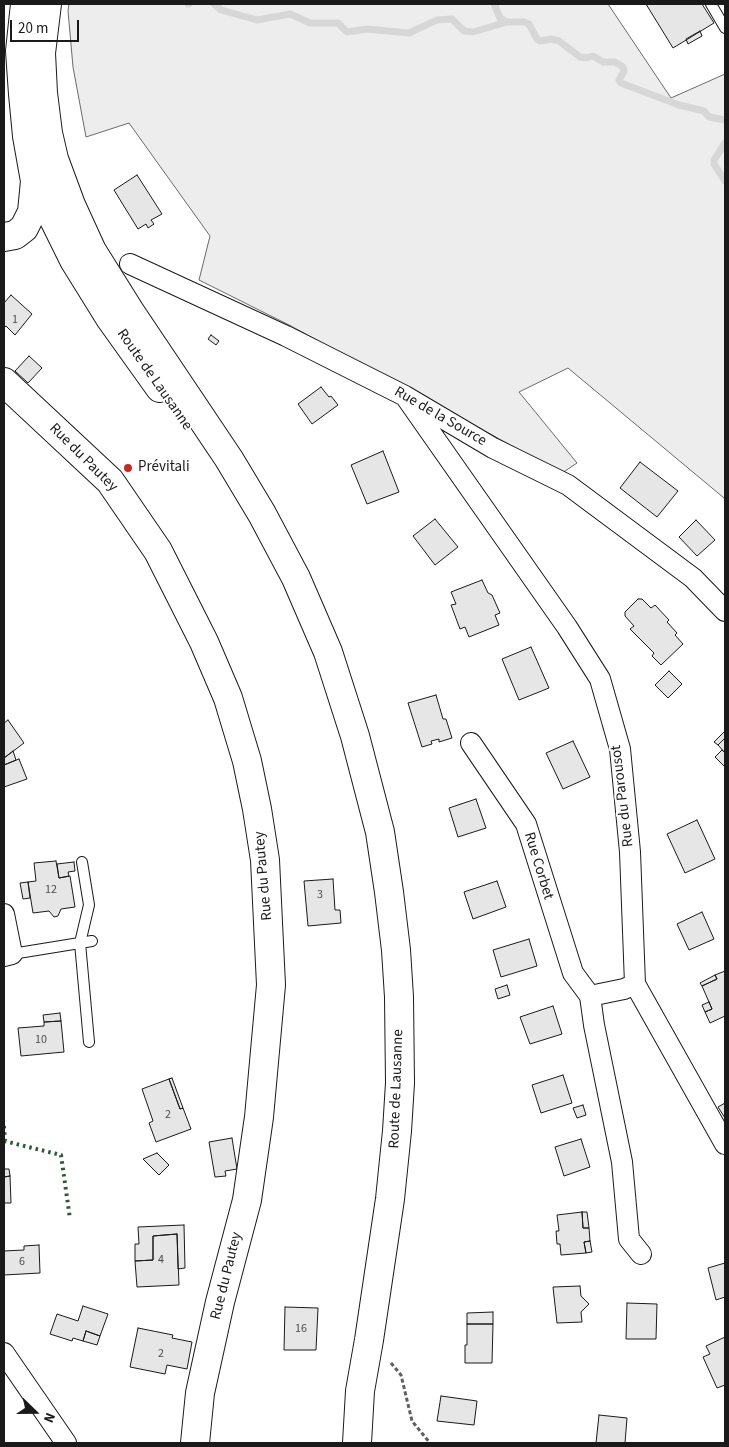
<!DOCTYPE html>
<meta charset="utf-8">
<style>
body{margin:0}
#map{position:relative;width:729px;height:1447px;overflow:hidden;background:#fff;font-family:"Source Sans 3",sans-serif}
canvas{display:block}
.frame{position:absolute;inset:0;border:5px solid #1a1a1a;pointer-events:none}
.north{position:absolute;left:10px;top:1387px;width:50px;height:50px;-webkit-text-stroke:4px #fff;paint-order:stroke;rotate:112deg;font-size:14px;font-weight:700;line-height:20px;text-align:center;color:#1a1a1a}
.north::after{content:'';display:block;margin:auto;width:18px;height:22px;background:#1a1a1a;clip-path:polygon(50% 0,100% 100%,50% 72%,0 100%)}
.scale{position:absolute;left:10px;top:20px;width:69px;height:22px;box-sizing:border-box;border:2px solid #1a1a1a;border-top:0;padding-left:6px;font-size:15px;line-height:18px;white-space:nowrap;color:#1a1a1a;-webkit-text-stroke:4px #fff;paint-order:stroke}
</style>
<div id="map">
<canvas width="729" height="1447"></canvas>
<div class="frame"></div>
<div class="north">N</div>
<div class="scale">20 m</div>
</div>
<script>
const c = document.querySelector('canvas').getContext('2d');
c.lineJoin = 'round';
function paint(path, color) { c.fillStyle = color; c.fill(path, 'evenodd'); }
const poly = rows => new Path2D(rows.map(r => 'M' + r).join(''));
function strokePath(path, color, width, dash) { c.strokeStyle = color; c.lineWidth = width; c.lineCap = dash ? 'butt' : 'round'; c.setLineDash(dash || []); c.stroke(path); }
function drawText(font, color, halo, rows, align = 'center') {
  c.font = font + ' "Source Sans 3",sans-serif'; c.lineWidth = 4; c.setLineDash([]); c.textBaseline = 'middle'; c.strokeStyle = halo; c.fillStyle = color; for (const [text, x, y, turn = 0] of rows) {
    c.save(); c.translate(x, y); c.rotate((+turn || 0) * Math.PI / 180); c.textAlign = isNaN(turn) ? turn : align; if (halo) c.strokeText(text, 0, 0); c.fillText(text, 0, 0); c.restore();
  }
}
const built = poly([
 [69,4,608,4,671,98,725,74,725,502,724,498,568,368,519,392,577,463,562,473,291,326,199,280,210,236,129,123,86,137,73,67,68,11,69,4]
]);
paint(built, '#ededed');
strokePath(built, '#6a6a6a', 1);
strokePath(poly([
 [188,4,189,4],
 [214,4,221,10,257,20,290,14,310,23,338,23,347,32,367,29,409,33,437,20,452,19,464,31,473,32,507,22,524,22,529,24,537,39,540,41,551,39,559,41,580,57,586,58,593,56,603,62,615,62,623,67,624,71,619,80,621,83,679,105,704,111,709,117,725,120],
 [494,4,500,18,507,22],
 [725,143,714,160,714,164,725,181]
]), '#d7d7d7', 7);
const building = poly([
 [646,4,702,4,714,23,673,48,646,4],
 [700,31,702,36,688,44,686,39,700,31],
 [137,175,162,214,151,220,154,224,148,228,146,224,138,229,114,190,137,175],
 [11,295,32,314,15,335,6,326,4,328,4,303,11,295],
 [211,335,219,341,216,345,208,339,211,335],
 [29,356,42,368,28,383,15,371,29,356],
 [321,387,329,397,331,396,338,405,312,424,298,404,321,387],
 [383,451,399,492,367,504,351,465,383,451],
 [640,462,678,491,657,517,620,488,640,462],
 [435,519,458,547,435,565,413,536,435,519],
 [696,520,715,540,697,556,679,537,696,520],
 [482,580,488,593,492,595,500,613,495,615,499,625,469,637,465,627,460,629,451,605,456,604,451,592,482,580],
 [638,599,642,599,651,608,655,605,669,620,667,622,677,633,675,635,683,644,661,665,652,656,654,653,630,629,634,626,625,616,625,612,638,599],
 [531,647,549,688,519,700,502,659,531,647],
 [669,671,682,684,668,698,655,685,669,671],
 [436,695,443,719,446,719,452,738,439,742,439,739,431,741,432,744,422,747,408,703,436,695],
 [8,720,24,743,4,758,4,723,8,720],
 [725,731,725,738,718,745,714,742,725,731],
 [725,738,725,753,718,745,725,738],
 [573,741,590,777,563,789,546,753,573,741],
 [722,750,725,753,725,767,715,757,722,750],
 [13,751,16,760,4,765,4,758,13,751],
 [19,759,27,779,4,787,4,765,19,759],
 [476,799,486,828,458,837,449,808,476,799],
 [697,820,715,859,685,873,667,834,697,820],
 [56,861,59,878,70,876,75,907,61,909,58,916,54,917,49,911,33,913,28,882,36,881,34,863,56,861],
 [74,862,75,871,68,872,69,876,59,878,57,864,74,862],
 [333,879,335,910,340,910,341,923,308,926,304,881,333,879],
 [497,881,506,907,473,919,464,892,497,881],
 [28,882,30,898,23,899,20,883,28,882],
 [702,912,714,939,689,950,677,924,702,912],
 [529,939,537,966,501,977,493,950,529,939],
 [725,971,725,1016,710,1023,705,1012,712,1009,702,986,717,979,715,975,725,971],
 [715,975,717,979,702,986,700,983,715,975],
 [507,985,510,995,498,999,495,989,507,985],
 [709,1002,712,1009,705,1012,702,1005,709,1002],
 [553,1006,562,1034,530,1044,520,1017,553,1006],
 [60,1013,61,1021,44,1022,43,1015,60,1013],
 [61,1021,64,1052,21,1056,18,1028,44,1026,44,1022,61,1021],
 [563,1075,572,1103,541,1113,532,1085,563,1075],
 [172,1078,183,1108,180,1109,169,1079,172,1078],
 [169,1079,180,1109,183,1108,191,1129,156,1142,149,1123,153,1121,142,1089,169,1079],
 [725,1103,725,1118,718,1107,725,1103],
 [583,1105,586,1115,577,1118,573,1108,583,1105],
 [232,1138,237,1169,225,1171,226,1176,215,1177,209,1142,232,1138],
 [581,1139,590,1167,564,1176,555,1147,581,1139],
 [157,1153,169,1165,159,1175,143,1159,157,1153],
 [4,1169,9,1169,10,1176,4,1177,4,1169],
 [10,1176,11,1203,4,1203,4,1177,10,1176],
 [582,1212,583,1228,589,1228,590,1241,584,1242,586,1253,561,1255,560,1244,557,1244,556,1231,559,1231,557,1215,582,1212],
 [582,1212,587,1212,589,1228,583,1228,582,1212],
 [184,1225,185,1268,178,1269,177,1234,153,1236,153,1260,135,1261,135,1244,139,1244,138,1227,184,1225],
 [177,1234,179,1285,137,1287,135,1261,153,1260,153,1236,177,1234],
 [590,1241,592,1252,586,1253,584,1242,590,1241],
 [39,1245,40,1273,4,1275,4,1251,24,1250,24,1246,39,1245],
 [725,1263,725,1297,716,1300,708,1268,725,1263],
 [580,1286,581,1296,589,1304,581,1312,582,1322,557,1323,553,1287,580,1286],
 [627,1303,657,1304,656,1339,626,1339,627,1303],
 [83,1306,108,1314,100,1336,86,1331,83,1341,73,1338,72,1341,50,1334,57,1314,78,1321,83,1306],
 [285,1307,318,1308,316,1350,284,1350,285,1307],
 [493,1312,493,1324,467,1324,467,1313,493,1312],
 [467,1324,493,1324,492,1363,465,1363,465,1345,467,1345,467,1324],
 [138,1328,173,1335,172,1338,192,1342,187,1369,167,1365,165,1374,130,1367,138,1328],
 [86,1331,100,1336,97,1345,83,1341,86,1331],
 [725,1337,725,1385,717,1388,703,1357,710,1354,706,1346,725,1337],
 [441,1396,477,1401,474,1425,437,1421,441,1396],
 [599,1415,627,1418,625,1443,596,1443,599,1415]
]);
paint(building, '#e6e6e6');
strokePath(building, '#1a1a1a', 1);
const lane = poly([
 [711,4,725,28],
 [82,862,89,905,80,943,89,1042],
 [12,954,92,941]
]);
const street = poly([
 [130,264,286,336,405,396,493,448,568,485,693,578,725,611],
 [405,396,567,627,600,679,620,749,630,852,635,984,725,1144],
 [471,743,526,824,573,973,590,996,624,989,635,984],
 [4,914,12,954,4,956],
 [590,996,594,1025,622,1162,629,1239,641,1254],
 [4,1353,66,1443]
]);
const secondary = poly([
 [25,4,20,51,23,94,27,136,35,181,74,260,110,318,160,388],
 [47,4,41,53,43,93,48,133,54,159,71,205,92,251,129,310,229,459,262,514,296,578,328,652,355,736,380,832,389,892,396,950,399,997,400,1083,397,1131,390,1199,369,1340,360,1391,357,1443],
 [4,237,15,235,24,228,32,212,35,181],
 [4,382,110,481,158,551,204,642,228,698,247,761,257,809,265,860,271,985,259,1117,247,1200,220,1302,200,1393,195,1443]
]);
strokePath(lane, '#1a1a1a', 12);
strokePath(street, '#1a1a1a', 22);
strokePath(secondary, '#1a1a1a', 30);
strokePath(poly([
 [391,1363,401,1375,412,1421,430,1443]
]), '#5f5f5f', 3, [4, 2.5]);
strokePath(lane, '#fff', 10);
strokePath(street, '#fff', 20);
strokePath(secondary, '#fff', 28);
strokePath(poly([
 [4,1126,5,1141],
 [4,1141,61,1155,70,1219]
]), '#2b5a34', 4, [2.5, 4]);
for (const [x, y, r, color] of [
 [128,468,5,"#c62828"]
]) { const dot = new Path2D(); dot.arc(x, y, r, 0, 2 * Math.PI); c.fillStyle = color; c.fill(dot); strokePath(dot, '#fff', 2); }
drawText('12px', '#4d4d4d', null, [
 ["1",15,320],
 ["12",51,890],
 ["3",320,895],
 ["10",41,1040],
 ["2",168,1115],
 ["4",161,1260],
 ["6",22,1262],
 ["16",301,1329],
 ["2",161,1354]
]);
drawText('15px', '#1a1a1a', '#fff', [
 ["Route de Lausanne",154,380,55],
 ["Rue de la Source",440,417,30],
 ["Rue du Pautey",83,458,45],
 ["Rue du Parousot",623,796,-97],
 ["Rue Corbet",538,866,73],
 ["Rue du Pautey",264,876,-95],
 ["Route de Lausanne",397,1089,-88],
 ["Rue du Pautey",227,1276,-76]
]);
drawText('15px', '#1a1a1a', '#fff', [
 ["Prévitali",138,468]
], 'left');
</script>
